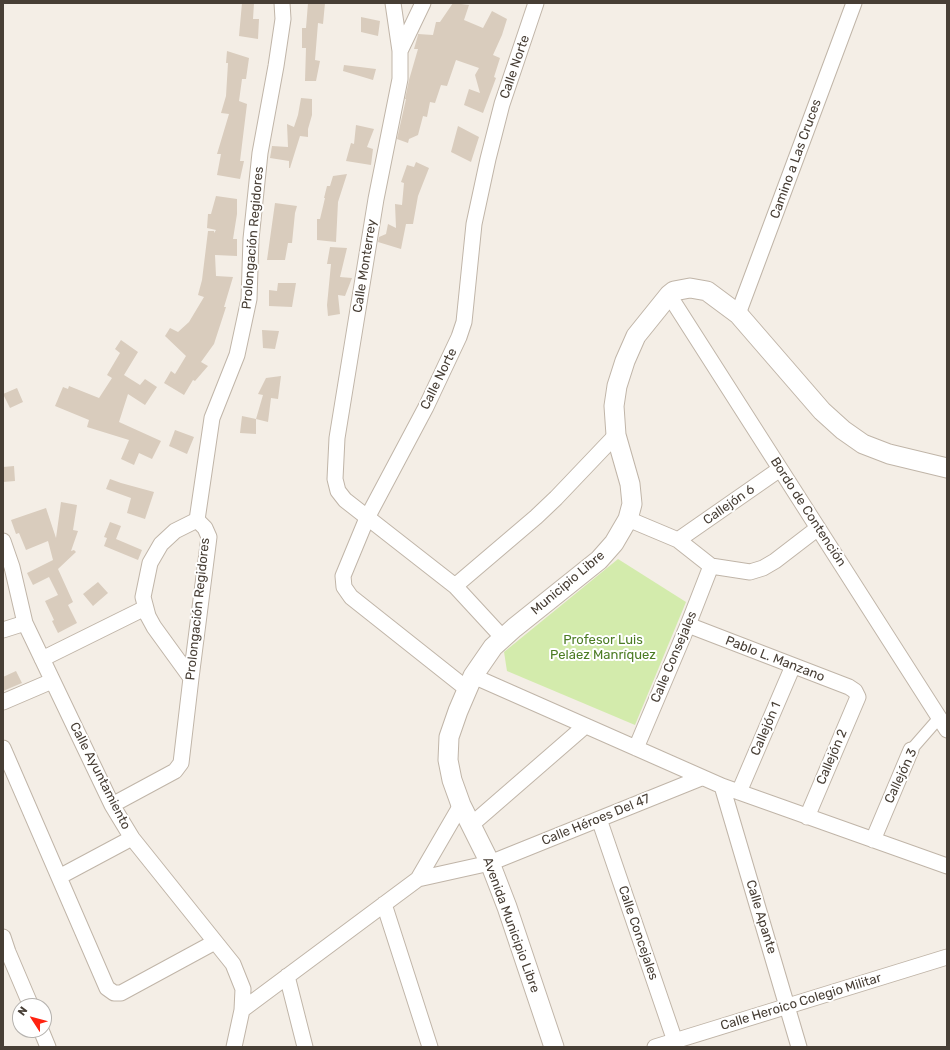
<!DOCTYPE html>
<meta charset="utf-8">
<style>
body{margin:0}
#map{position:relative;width:950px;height:1050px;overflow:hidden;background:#f4eee6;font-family:Rubik,sans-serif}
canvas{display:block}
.frame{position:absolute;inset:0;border:4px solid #473e35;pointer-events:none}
.north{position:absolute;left:12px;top:998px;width:40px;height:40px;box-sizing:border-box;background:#fff;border:1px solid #b5b2ae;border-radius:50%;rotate:306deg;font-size:11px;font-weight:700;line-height:16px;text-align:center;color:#473e35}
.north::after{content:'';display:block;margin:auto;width:14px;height:18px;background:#ff2311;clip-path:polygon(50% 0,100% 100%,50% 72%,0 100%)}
</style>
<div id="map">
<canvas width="950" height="1050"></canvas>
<div class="frame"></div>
<div class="north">N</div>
</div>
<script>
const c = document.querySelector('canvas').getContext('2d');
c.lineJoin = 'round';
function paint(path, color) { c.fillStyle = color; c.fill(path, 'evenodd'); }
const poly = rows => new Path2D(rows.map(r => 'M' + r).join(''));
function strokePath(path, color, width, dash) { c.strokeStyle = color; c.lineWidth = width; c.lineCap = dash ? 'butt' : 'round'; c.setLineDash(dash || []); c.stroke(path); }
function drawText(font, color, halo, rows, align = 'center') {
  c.font = font + ' Rubik,sans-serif'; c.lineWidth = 4; c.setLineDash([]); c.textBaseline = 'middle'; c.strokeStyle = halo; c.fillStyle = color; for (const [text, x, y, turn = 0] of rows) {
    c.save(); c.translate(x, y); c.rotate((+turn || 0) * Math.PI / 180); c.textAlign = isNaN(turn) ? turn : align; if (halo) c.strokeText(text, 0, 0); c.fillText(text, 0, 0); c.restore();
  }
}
paint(poly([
 [618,559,686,602,635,725,507,671,504,652]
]), '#d3ebac');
paint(poly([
 [242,3,254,3,253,19,259,19,258,39,239,36],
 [308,3,325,3,323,24,318,23,315,60,320,61,316,81,305,81,306,48,302,48,302,28,306,28],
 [453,3,469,5,464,20,483,28,492,11,507,19,502,35,493,55,500,58,494,77,496,78,483,113,464,105,469,89,480,93,475,75,479,68,456,60,447,86,441,85,435,103,430,102,427,117,423,116,418,135,409,139,408,143,397,139,406,99,405,99,409,80,418,49,414,49,418,35,418,34,433,35,436,22,440,22],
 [361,17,380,21,378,36,361,32],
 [227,51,249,58,246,79,242,79,239,101,247,104,240,161,244,161,240,179,217,175,221,154,217,154,229,114,221,113,226,96,228,63,226,63],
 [344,65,376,69,373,80,343,71],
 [301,98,312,99,312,115,308,129,308,137,300,136,290,168,289,168,289,161,270,158,272,146,288,147,287,124,294,127,298,115],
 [356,125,374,129,367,147,373,149,371,165,346,161,351,143,354,144],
 [458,126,479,137,471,162,451,152],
 [416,162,429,168,418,196,413,224,406,224,401,249,378,242,379,237,386,234,388,224,396,228,395,204,402,205,404,183,401,182,407,165,414,167],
 [347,174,338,202,336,242,317,240,317,219,320,219,325,198,324,198,327,186,330,186,333,176],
 [216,196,237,199,237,214,233,239,237,239,237,256,215,255,216,276,233,277,224,307,226,307,214,344,201,362,208,366,195,381,193,380,184,395,164,383,171,371,175,374,186,356,165,336,170,328,178,332,189,322,204,297,198,295,202,280,208,231,214,231,214,233,216,230,207,228,208,214,211,214],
 [275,203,297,206,295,213,292,243,288,243,285,260,267,260],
 [330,247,347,248,340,277,352,278,345,296,338,295,340,314,328,316,327,305,331,264,327,264],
 [278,283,296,283,292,307,269,306,269,290,277,291],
 [262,330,279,331,275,349,263,348],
 [121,340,138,352,124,375,140,385,145,379,157,387,145,405,128,394,119,422,161,441,152,459,139,453,134,465,121,459,129,440,87,427,89,420,55,406,63,387,68,389,69,386,99,398,112,378,107,375,120,353,115,349],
 [281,376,278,399,271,398,268,422,256,419,263,395,258,394,266,378],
 [17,388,23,402,10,408,3,394],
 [242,416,256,419,256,434,240,433],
 [175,430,194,437,187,454,169,446],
 [14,466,15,481,3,482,3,467],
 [110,479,121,483,154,492,145,519,127,513,131,498,106,489],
 [61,502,77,505,73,530,78,531,71,551,74,550,76,552,58,569,73,602,68,605,77,623,58,633,52,621,54,620,45,601,58,595,49,577,33,585,27,573,53,560,48,541,26,550,19,533,16,534,11,520,46,508,56,538],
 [110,522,121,526,116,539,142,550,138,560,104,546,107,538,104,537],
 [98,582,108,593,93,606,83,594],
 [16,671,22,683,3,691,3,677]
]), '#d9ccbd');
const pedestrian = poly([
 [911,750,939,718]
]);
const minor = poly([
 [393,3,400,51,400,79,376,199,337,438,335,479,338,491,345,500,455,586,503,638],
 [400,51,423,3],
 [669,295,947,730],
 [738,314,854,3],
 [628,519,678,540,711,566,750,572,763,568,775,561,818,528],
 [678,540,780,469],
 [3,541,12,567,25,623,112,805,132,838,233,964,243,989,242,1010,234,1047],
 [455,586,536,517,556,498,616,435],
 [688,625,849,687,855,691,858,697,807,817],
 [3,630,25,623],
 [42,659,145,608],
 [473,676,722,786,947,866],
 [191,678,154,627,148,616,143,597,150,563,161,544,175,531,197,520],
 [467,689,351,597,344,587,343,576,367,518,426,407,459,337,464,322,474,224,488,159,502,104,536,3],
 [3,702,52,681],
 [3,748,107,988,114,993,121,993,215,942],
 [636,748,688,625,711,566],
 [722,786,799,1047],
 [739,792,793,666],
 [112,805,175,771,181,763,191,678,209,537,205,528,197,520,212,418,237,355,249,299,251,239,260,153,276,66,283,19,282,3],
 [599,819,677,1047],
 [471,825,585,726],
 [873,840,911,750],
 [59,877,132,838],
 [418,879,490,863,701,778],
 [384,904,430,1047],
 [3,937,8,952,31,1006],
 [287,976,305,1047],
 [242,1010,418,879,461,805],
 [41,1030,48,1047],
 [655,1047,947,957]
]);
const tertiary = poly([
 [554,1047,507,907,490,863,461,805,452,780,448,760,449,737,458,711,473,676,493,647,514,628,599,560,614,543,628,519,632,504,630,484,616,435,614,406,617,386,625,361,636,336,669,295,674,291,690,288,707,291,738,314,822,411,843,430,863,444,889,454,947,468]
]);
strokePath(pedestrian, '#c0b5a8', 13);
strokePath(minor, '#c0b5a8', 17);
strokePath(tertiary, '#c0b5a8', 21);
strokePath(pedestrian, '#fff', 11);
strokePath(minor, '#fff', 15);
strokePath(tertiary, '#fff', 19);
drawText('13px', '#473e35', '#fff', [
 ["Calle Norte",515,67,-71],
 ["Camino a Las Cruces",796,159,-70],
 ["Prolongación Regidores",253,238,-85],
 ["Calle Monterrey",365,266,-81],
 ["Calle Norte",439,379,-64],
 ["Callejón 6",729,505,-35],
 ["Bordo de Contención",808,512,57],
 ["Municipio Libre",568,583,-40],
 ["Prolongación Regidores",198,609,-84],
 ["Calle Consejales",674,657,-67],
 ["Pablo L. Manzano",775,659,21],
 ["Callejón 1",766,729,-67],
 ["Callejón 2",832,757,-67],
 ["Calle Ayuntamiento",100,776,63],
 ["Callejón 3",901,776,-65],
 ["Calle Héroes Del 47",596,820,-22],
 ["Calle Apante",761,917,73],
 ["Avenida Municipio Libre",511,925,70],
 ["Calle Concejales",638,933,71],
 ["Calle Heroico Colegio Militar",801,1002,-17]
]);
drawText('13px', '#4c7c24', '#fff', [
 ["Profesor Luis",603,640],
 ["Peláez Manríquez",603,655]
]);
</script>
